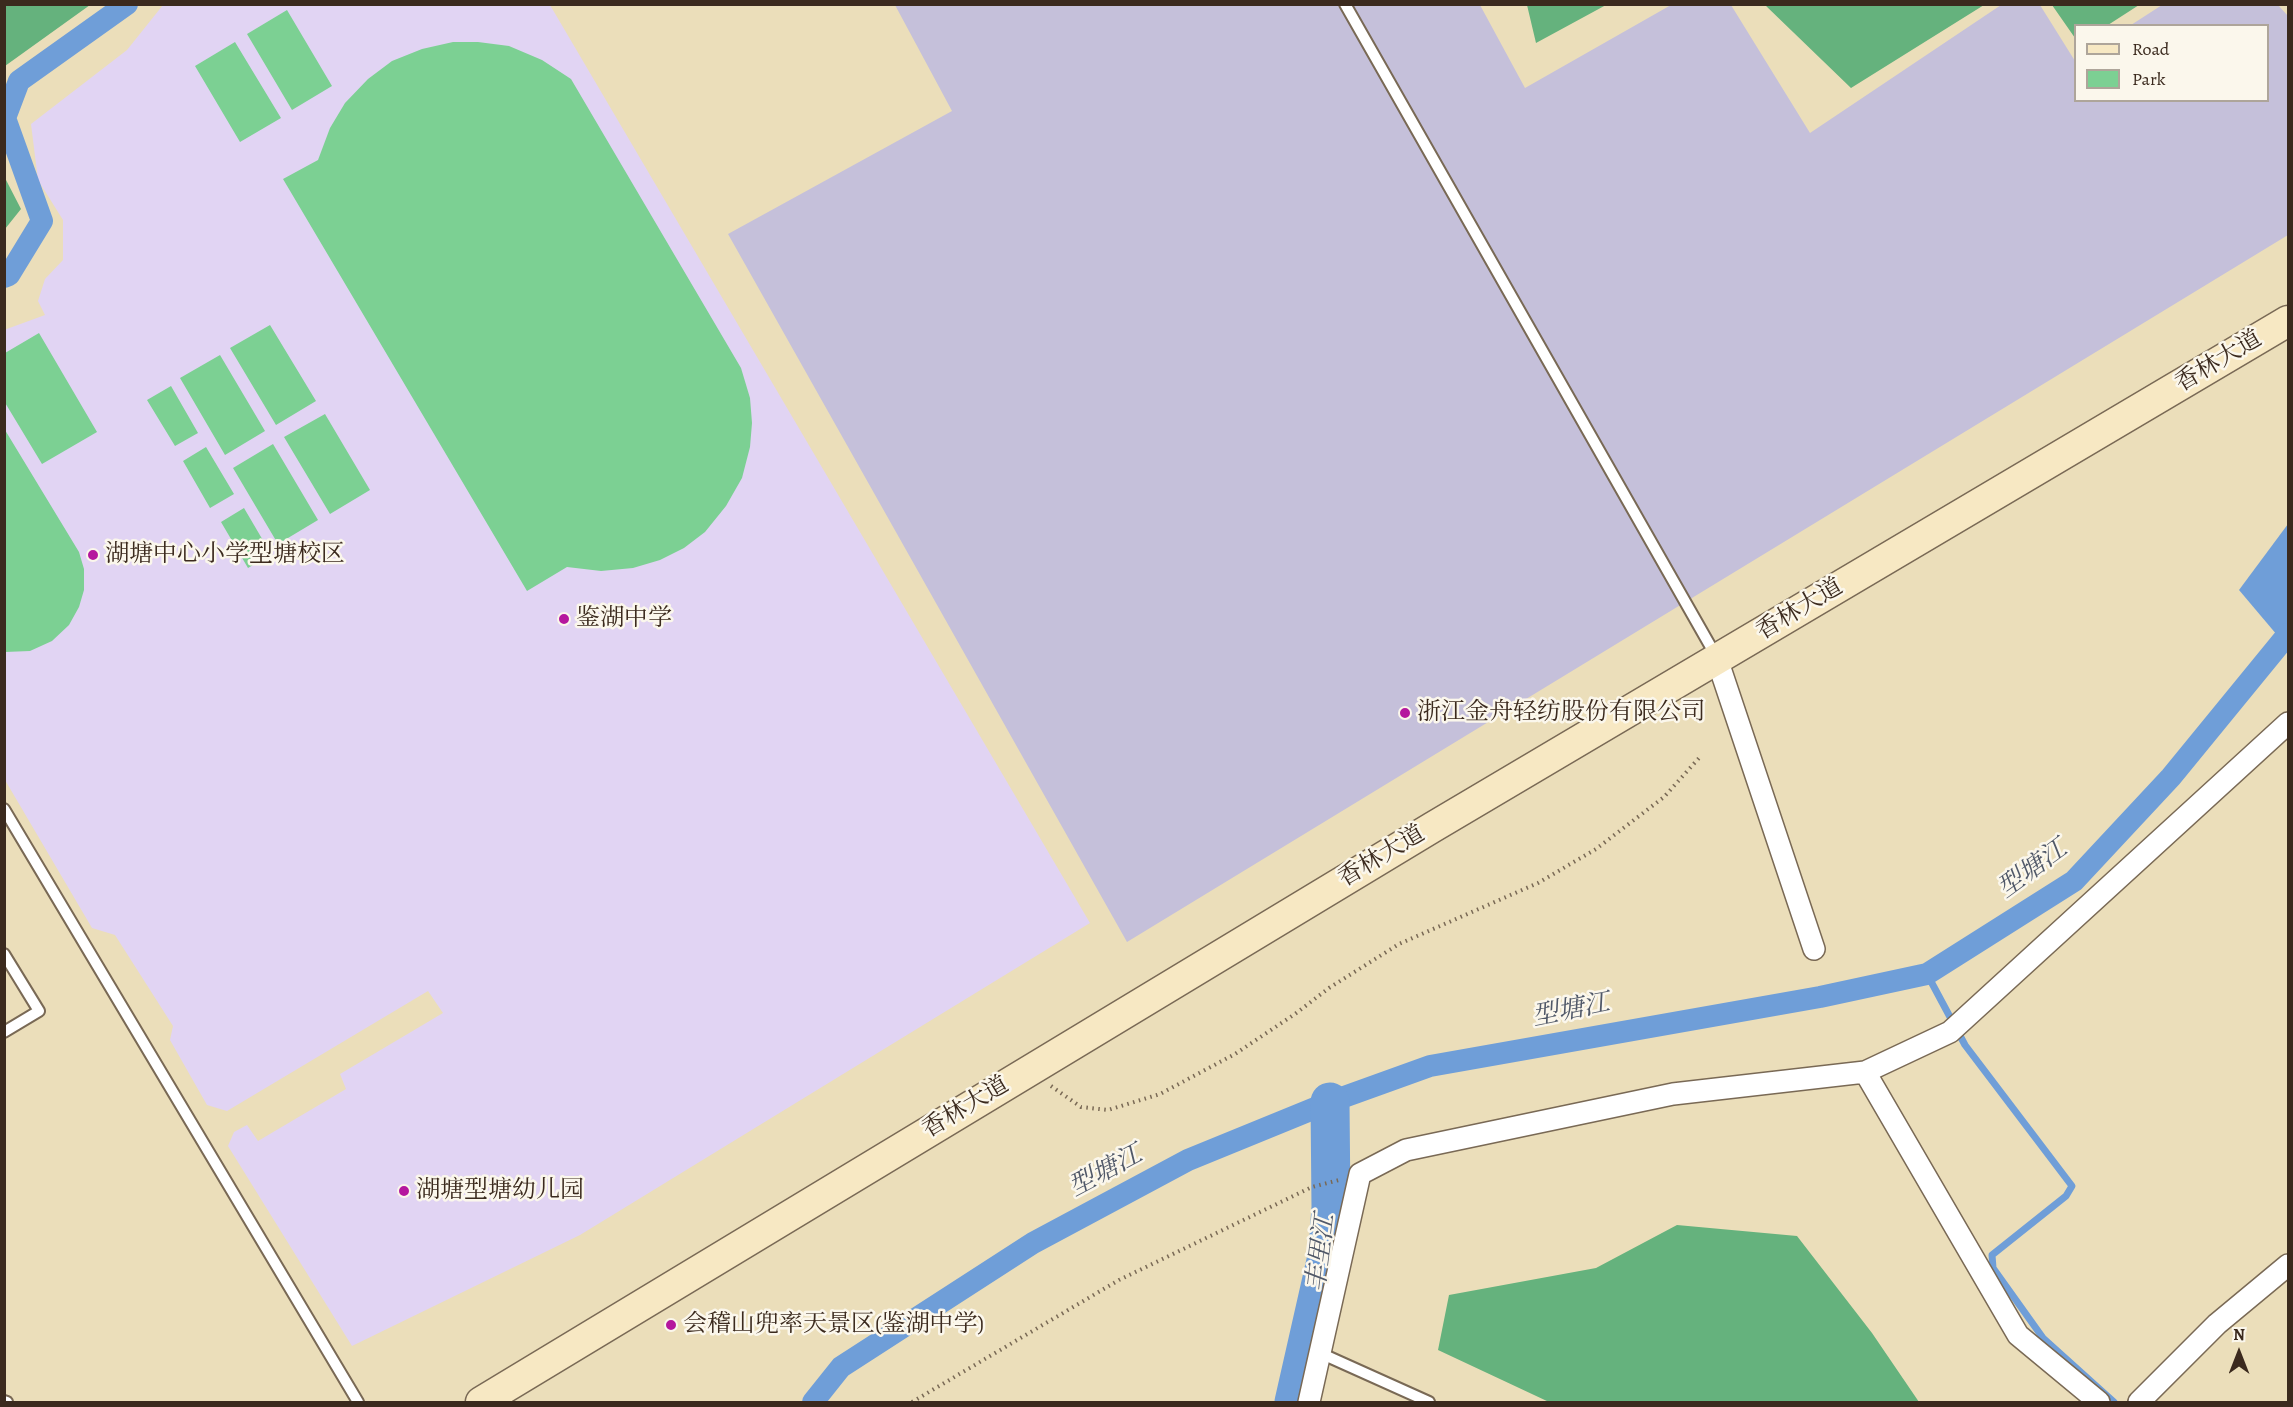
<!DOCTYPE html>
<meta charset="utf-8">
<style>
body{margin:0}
#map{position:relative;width:2293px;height:1407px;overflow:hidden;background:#ebdeba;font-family:Alegreya,serif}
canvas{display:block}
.frame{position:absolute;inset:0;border:6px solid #3b2a1e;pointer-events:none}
.legend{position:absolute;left:2074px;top:24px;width:195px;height:78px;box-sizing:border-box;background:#fbf7ec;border:2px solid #aea59a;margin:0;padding:8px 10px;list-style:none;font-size:18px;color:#3b2a1e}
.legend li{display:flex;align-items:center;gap:12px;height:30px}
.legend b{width:30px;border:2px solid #aea59a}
.north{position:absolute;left:2209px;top:1323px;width:60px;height:60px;-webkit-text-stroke:4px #fbf7ec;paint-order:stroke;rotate:0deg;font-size:16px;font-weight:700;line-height:24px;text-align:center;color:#3b2a1e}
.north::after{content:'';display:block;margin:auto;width:21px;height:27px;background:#3b2a1e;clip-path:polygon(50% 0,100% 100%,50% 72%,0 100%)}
</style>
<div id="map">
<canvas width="2293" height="1407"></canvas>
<div class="frame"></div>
<ul class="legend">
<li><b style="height:8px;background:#f7e8c3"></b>Road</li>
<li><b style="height:16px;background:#7cd093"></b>Park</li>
</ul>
<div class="north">N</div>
</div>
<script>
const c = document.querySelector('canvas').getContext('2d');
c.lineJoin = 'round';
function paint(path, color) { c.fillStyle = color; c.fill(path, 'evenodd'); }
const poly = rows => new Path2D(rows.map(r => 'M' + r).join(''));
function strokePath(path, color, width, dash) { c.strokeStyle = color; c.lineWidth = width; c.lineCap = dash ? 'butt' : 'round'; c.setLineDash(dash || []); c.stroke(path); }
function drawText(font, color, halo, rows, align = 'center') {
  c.font = font + ' Alegreya,"Noto Serif SC",serif'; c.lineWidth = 5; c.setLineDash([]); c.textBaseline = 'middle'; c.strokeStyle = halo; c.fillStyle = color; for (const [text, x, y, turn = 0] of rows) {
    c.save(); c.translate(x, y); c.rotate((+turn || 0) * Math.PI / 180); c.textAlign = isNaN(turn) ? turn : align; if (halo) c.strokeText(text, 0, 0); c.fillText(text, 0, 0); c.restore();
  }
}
paint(poly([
 [163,5,550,5,1090,923,580,1235,352,1346,228,1146,234,1132,247,1125,258,1141,346,1089,340,1074,443,1013,428,991,227,1111,207,1105,170,1040,173,1026,115,935,92,928,5,780,4,330,45,315,38,301,45,279,63,260,63,220,38,180,31,124,127,50]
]), '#e1d4f3');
paint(poly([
 [895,5,1480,5,1525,88,1671,5,1731,5,1810,133,2001,5,2040,5,2075,61,2076,100,2268,100,2268,26,2131,25,2162,5,2278,5,2288,16,2288,235,1127,942,728,234,952,111]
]), '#c5c0da');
paint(poly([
 [287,10,332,86,292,110,247,34],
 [235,42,281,118,240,142,195,66],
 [453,42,478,42,509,46,542,60,571,79,741,368,750,398,752,423,750,447,742,478,726,506,705,532,684,548,660,560,633,568,601,571,567,567,527,591,283,179,318,160,330,128,345,103,368,79,392,61,422,49],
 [270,325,316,401,276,425,230,348],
 [39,333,97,432,42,464,4,401,5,353],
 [220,355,265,431,225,455,180,378],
 [171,386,198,433,175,446,147,400],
 [325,414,370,490,330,514,284,437],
 [5,430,79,552,84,569,84,590,79,607,69,625,52,641,30,651,5,652],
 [273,444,318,520,278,544,233,468],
 [206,447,234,494,210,508,183,461],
 [244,508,271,554,248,568,221,522]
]), '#7cd093');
paint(poly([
 [5,4,90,4,90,5,5,66],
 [1527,5,1527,4,1606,5,1536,43],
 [1765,5,1984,5,1851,88],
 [2052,5,2139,5,2108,25,2076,26,2075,38],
 [5,178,21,209,5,229,4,229],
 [1677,1225,1797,1236,1872,1333,1919,1402,1549,1402,1438,1350,1449,1295,1596,1268]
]), '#65b27d');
paint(poly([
 [2288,524,2288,648,2239,590]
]), '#6f9ed8');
strokePath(poly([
 [1927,974,1965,1045,2072,1186,2066,1196,1992,1255,1993,1268,2043,1338,2114,1402]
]), '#6f9ed8', 7);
strokePath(poly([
 [4,277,9,275,42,221,5,118,19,81,127,4],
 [813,1402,841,1367,1033,1243,1188,1160,1330,1102,1430,1066,1820,997,1927,974,2074,881,2171,777,2288,634]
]), '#6f9ed8', 22);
strokePath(poly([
 [1294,1402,1328,1252,1331,1207,1330,1102]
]), '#6f9ed8', 39);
const service = poly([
 [1345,4,1716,656],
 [4,809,358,1402],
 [4,954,39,1011,4,1032],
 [1320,1353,1429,1402],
 [4,1401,7,1402]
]);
const minor = poly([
 [1717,659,1814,949],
 [1865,1072,2018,1335,2099,1402],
 [1309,1402,1360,1174,1406,1150,1673,1094,1865,1072,1950,1032,2288,723],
 [2139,1402,2217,1324,2288,1265]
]);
const secondary = poly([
 [481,1402,1433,827,2288,321]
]);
strokePath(service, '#796955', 14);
strokePath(minor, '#796955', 24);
strokePath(secondary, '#796955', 33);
strokePath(poly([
 [1051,1086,1081,1107,1108,1110,1160,1094,1235,1054,1295,1014,1329,988,1399,944,1538,883,1596,849,1664,797,1699,758],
 [912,1402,1119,1280,1312,1187,1339,1180]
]), '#796955', 4, [1.5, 4.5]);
strokePath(service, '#fff', 10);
strokePath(minor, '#fff', 21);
strokePath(secondary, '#f7e8c3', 30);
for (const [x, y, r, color] of [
 [93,555,6,"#b5179e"],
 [564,619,6,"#b5179e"],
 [1405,713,6,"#b5179e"],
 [404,1191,6,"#b5179e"],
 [671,1325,6,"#b5179e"]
]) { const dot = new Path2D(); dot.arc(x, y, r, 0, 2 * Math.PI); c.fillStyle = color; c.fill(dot); strokePath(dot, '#fbf7ec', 2); }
drawText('24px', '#3b2a1e', '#fbf7ec', [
 ["香林大道",2219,362,-31],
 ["香林大道",1800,610,-31],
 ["香林大道",1382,857,-31],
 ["香林大道",966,1108,-31]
]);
drawText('24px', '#3b2a1e', '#fbf7ec', [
 ["湖塘中心小学型塘校区",105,555],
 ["鉴湖中学",576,619],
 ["浙江金舟轻纺股份有限公司",1417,713],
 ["湖塘型塘幼儿园",416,1191],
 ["会稽山兜率天景区(鉴湖中学)",683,1325]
], 'left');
drawText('italic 26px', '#505868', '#fbf7ec', [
 ["型塘江",2033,870,-36],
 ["型塘江",1571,1011,-11],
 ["型塘江",1106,1172,-28],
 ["丰里江",1322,1253,-83]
]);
</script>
